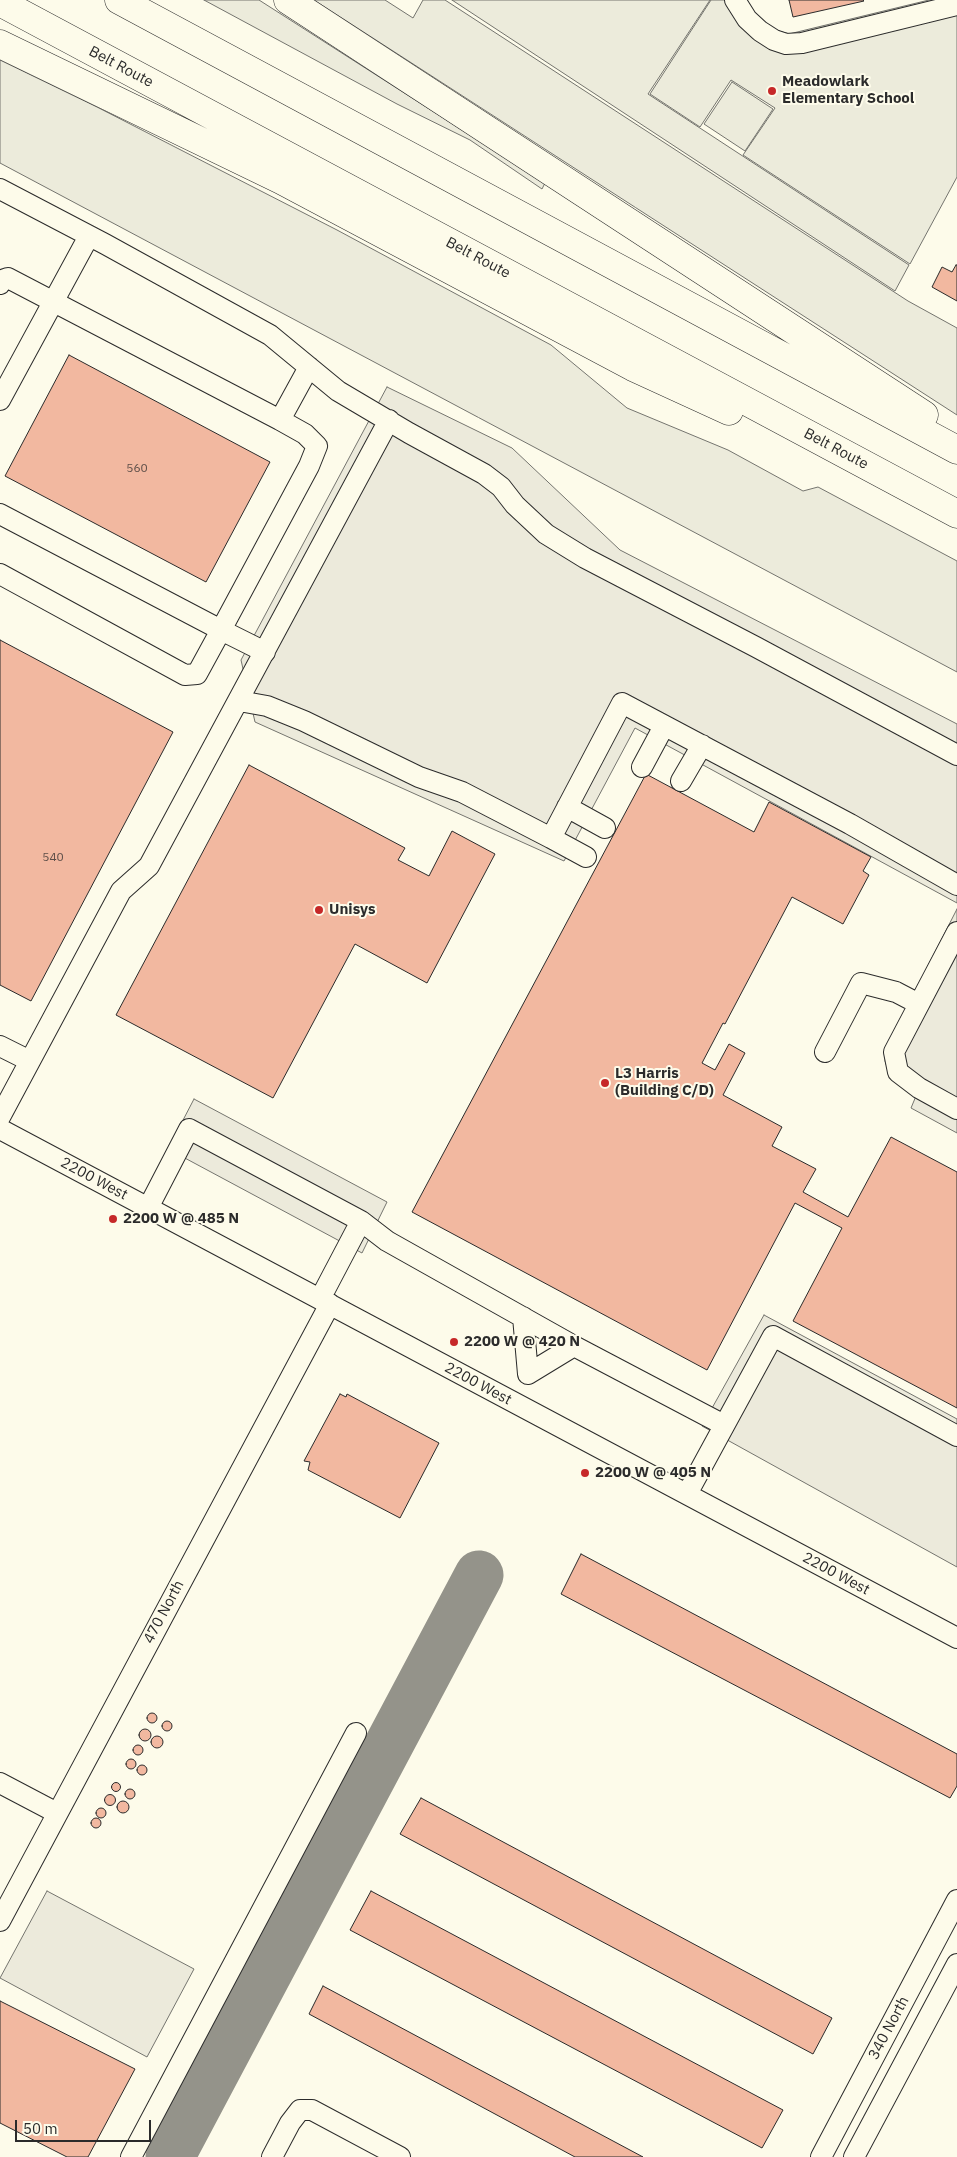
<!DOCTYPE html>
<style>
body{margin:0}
#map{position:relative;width:957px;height:2157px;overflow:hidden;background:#fdfbea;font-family:"IBM Plex Sans",sans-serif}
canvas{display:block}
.scale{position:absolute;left:15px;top:2120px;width:136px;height:22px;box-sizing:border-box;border:2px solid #2b2b2b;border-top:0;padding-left:6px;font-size:15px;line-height:18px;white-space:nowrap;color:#2b2b2b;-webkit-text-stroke:4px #fdfbea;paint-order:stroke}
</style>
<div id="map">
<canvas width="957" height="2157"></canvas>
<div class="scale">50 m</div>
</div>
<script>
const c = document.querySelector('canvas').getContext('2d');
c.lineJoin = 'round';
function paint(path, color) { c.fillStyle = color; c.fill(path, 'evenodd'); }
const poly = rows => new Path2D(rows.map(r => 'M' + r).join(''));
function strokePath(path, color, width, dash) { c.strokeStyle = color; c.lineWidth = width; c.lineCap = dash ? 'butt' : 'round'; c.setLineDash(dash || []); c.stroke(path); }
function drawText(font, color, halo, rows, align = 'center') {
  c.font = font + ' "IBM Plex Sans",sans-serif'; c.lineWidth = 4; c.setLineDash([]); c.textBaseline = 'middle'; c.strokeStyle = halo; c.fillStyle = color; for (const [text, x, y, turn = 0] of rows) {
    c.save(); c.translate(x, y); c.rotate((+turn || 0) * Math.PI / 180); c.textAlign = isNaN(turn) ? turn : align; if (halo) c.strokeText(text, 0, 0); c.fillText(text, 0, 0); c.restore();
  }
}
const green = poly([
 [204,0,259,0,545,183,542,189,470,140,397,104,204,0],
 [314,0,385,0,413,18,423,0,445,0,908,301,957,328,957,415,314,0],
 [452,0,710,0,648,94,909,265,895,291,452,0],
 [711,0,744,0,749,10,772,29,789,34,929,0,957,0,957,177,910,264,743,155,775,108,731,80,700,127,650,94,711,0],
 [0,60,97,107,337,230,551,345,627,408,728,450,803,491,818,487,957,561,957,672,0,163,0,60],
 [732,82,773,109,745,151,704,124,732,82]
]);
paint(green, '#ecebdb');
strokePath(green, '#74746e', 1);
const parking = poly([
 [387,387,512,448,620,550,957,724,957,903,635,728,564,861,255,722,241,660,387,387],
 [957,909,957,1133,911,1108,916,1096,890,1075,885,1061,888,1044,957,909],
 [194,1099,387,1202,362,1253,168,1149,194,1099],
 [764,1315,957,1419,957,1567,702,1426,764,1315],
 [47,1891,194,1969,147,2057,0,1978,47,1891]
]);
paint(parking, '#eceadb');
strokePath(parking, '#74746e', 1);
strokePath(poly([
 [170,2157,479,1575]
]), '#94938a', 49);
const building = poly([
 [789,0,863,0,864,1,793,17,789,0],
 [956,265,957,265,957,301,932,287,942,267,952,272,956,265],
 [69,355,270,462,206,582,5,476,69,355],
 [0,640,173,732,31,1001,0,985,0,640],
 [249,765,405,848,398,860,429,876,452,831,495,854,427,983,355,944,273,1098,116,1015,249,765],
 [646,774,754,832,769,802,871,857,863,871,869,875,843,924,792,897,725,1024,723,1023,702,1063,715,1070,729,1044,745,1053,723,1095,782,1127,772,1146,816,1169,803,1192,848,1217,891,1137,957,1172,957,1408,793,1321,842,1228,795,1203,707,1370,412,1212,646,774],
 [340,1394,346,1397,347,1394,439,1443,400,1518,308,1470,310,1462,304,1461,340,1394],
 [581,1554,957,1754,957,1786,950,1798,561,1594,581,1554],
 '147 1718a5 5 0 1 1 10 0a5 5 0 1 1-10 0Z',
 '162 1726a5 5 0 1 1 10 0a5 5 0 1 1-10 0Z',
 '139 1735a6 6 0 1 1 12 0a6 6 0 1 1-12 0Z',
 '151 1742a6 6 0 1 1 12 0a6 6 0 1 1-12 0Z',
 '133 1750a5 5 0 1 1 10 0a5 5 0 1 1-10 0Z',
 '126 1764a5 5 0 1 1 10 0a5 5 0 1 1-10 0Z',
 '137 1770a5 5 0 1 1 10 0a5 5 0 1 1-10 0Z',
 '111.5 1787a4.5 4.5 0 1 1 9 0a4.5 4.5 0 1 1-9 0Z',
 '125 1794a5 5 0 1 1 10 0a5 5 0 1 1-10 0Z',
 '104.5 1800a5.5 5.5 0 1 1 11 0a5.5 5.5 0 1 1-11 0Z',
 [421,1798,832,2018,813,2054,400,1834,421,1798],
 '117 1807a6 6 0 1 1 12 0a6 6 0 1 1-12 0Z',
 '96 1813a5 5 0 1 1 10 0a5 5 0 1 1-10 0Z',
 '91 1823a5 5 0 1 1 10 0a5 5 0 1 1-10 0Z',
 [371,1891,783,2110,762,2148,350,1930,371,1891],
 [323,1986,643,2157,575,2157,309,2014,323,1986],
 [0,2001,135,2069,88,2157,67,2157,0,2123,0,2001]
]);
paint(building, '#f2b8a0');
strokePath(building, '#2b2b2b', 1);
const minor = poly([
 [735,0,747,19,760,31,774,40,786,44,802,43,957,5],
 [0,189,105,244,270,335,338,391,409,433,484,474,501,487,515,505,546,534,585,558,756,647,957,755],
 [0,284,2,280,8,278,280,420],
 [0,400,89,236],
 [0,514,221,630,309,466,317,446,305,434,280,420,309,367],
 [0,574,185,675,197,674,221,630,265,652],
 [239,701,267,706,304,721,419,777,462,792,551,838,622,703,850,824,957,885],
 [642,767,664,726],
 [681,781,702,745],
 [567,807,605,828],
 [551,838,586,857],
 [957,932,894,1052,898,1072,919,1088,957,1109],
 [0,1046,30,1061],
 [825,1052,861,983,896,992,919,1004],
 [0,1117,121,891,149,866,389,420],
 [0,1129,957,1638],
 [148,1208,189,1129,361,1221,320,1299],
 [361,1221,387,1241,574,1346,724,1425],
 [523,1317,528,1374,574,1346],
 [687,1494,773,1336,957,1436],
 [0,1783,57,1813],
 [0,1921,330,1304],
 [131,2157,356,1733],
 [272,2157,290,2123,300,2110,312,2110,400,2157],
 [821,2157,957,1900],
 [854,2157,957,1964]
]);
const highway = poly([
 [119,0,957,450],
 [288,0,924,415],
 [0,2,957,514],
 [0,44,281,180,633,367,729,411]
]);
strokePath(minor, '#2b2b2b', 22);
strokePath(highway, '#2b2b2b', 29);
strokePath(minor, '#fdfbea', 20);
strokePath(highway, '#fdfbea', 28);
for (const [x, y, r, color] of [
 [772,91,5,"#c62828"],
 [319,910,5,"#c62828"],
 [605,1083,5,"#c62828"],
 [113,1219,5,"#c62828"],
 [454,1342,5,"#c62828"],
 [585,1473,5,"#c62828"]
]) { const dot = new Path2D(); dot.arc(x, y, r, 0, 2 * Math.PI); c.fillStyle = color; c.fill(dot); strokePath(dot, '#fdfbea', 2); }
drawText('12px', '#5d4e48', null, [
 ["560",137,469],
 ["540",53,858]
]);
drawText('15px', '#2b2b2b', '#fdfbea', [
 ["Belt Route",121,67,28],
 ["Belt Route",478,258,28],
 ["Belt Route",836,449,28],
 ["2200 West",94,1179,28],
 ["2200 West",478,1384,28],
 ["2200 West",836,1574,28],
 ["470 North",164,1612,-62],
 ["340 North",889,2028,-62]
]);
drawText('bold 15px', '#2b2b2b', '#fdfbea', [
 ["Meadowlark",782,82],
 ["Elementary School",782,99],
 ["Unisys",329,910],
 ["L3 Harris",615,1074],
 ["(Building C/D)",615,1091],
 ["2200 W @ 485 N",123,1219],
 ["2200 W @ 420 N",464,1342],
 ["2200 W @ 405 N",595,1473]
], 'left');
</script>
